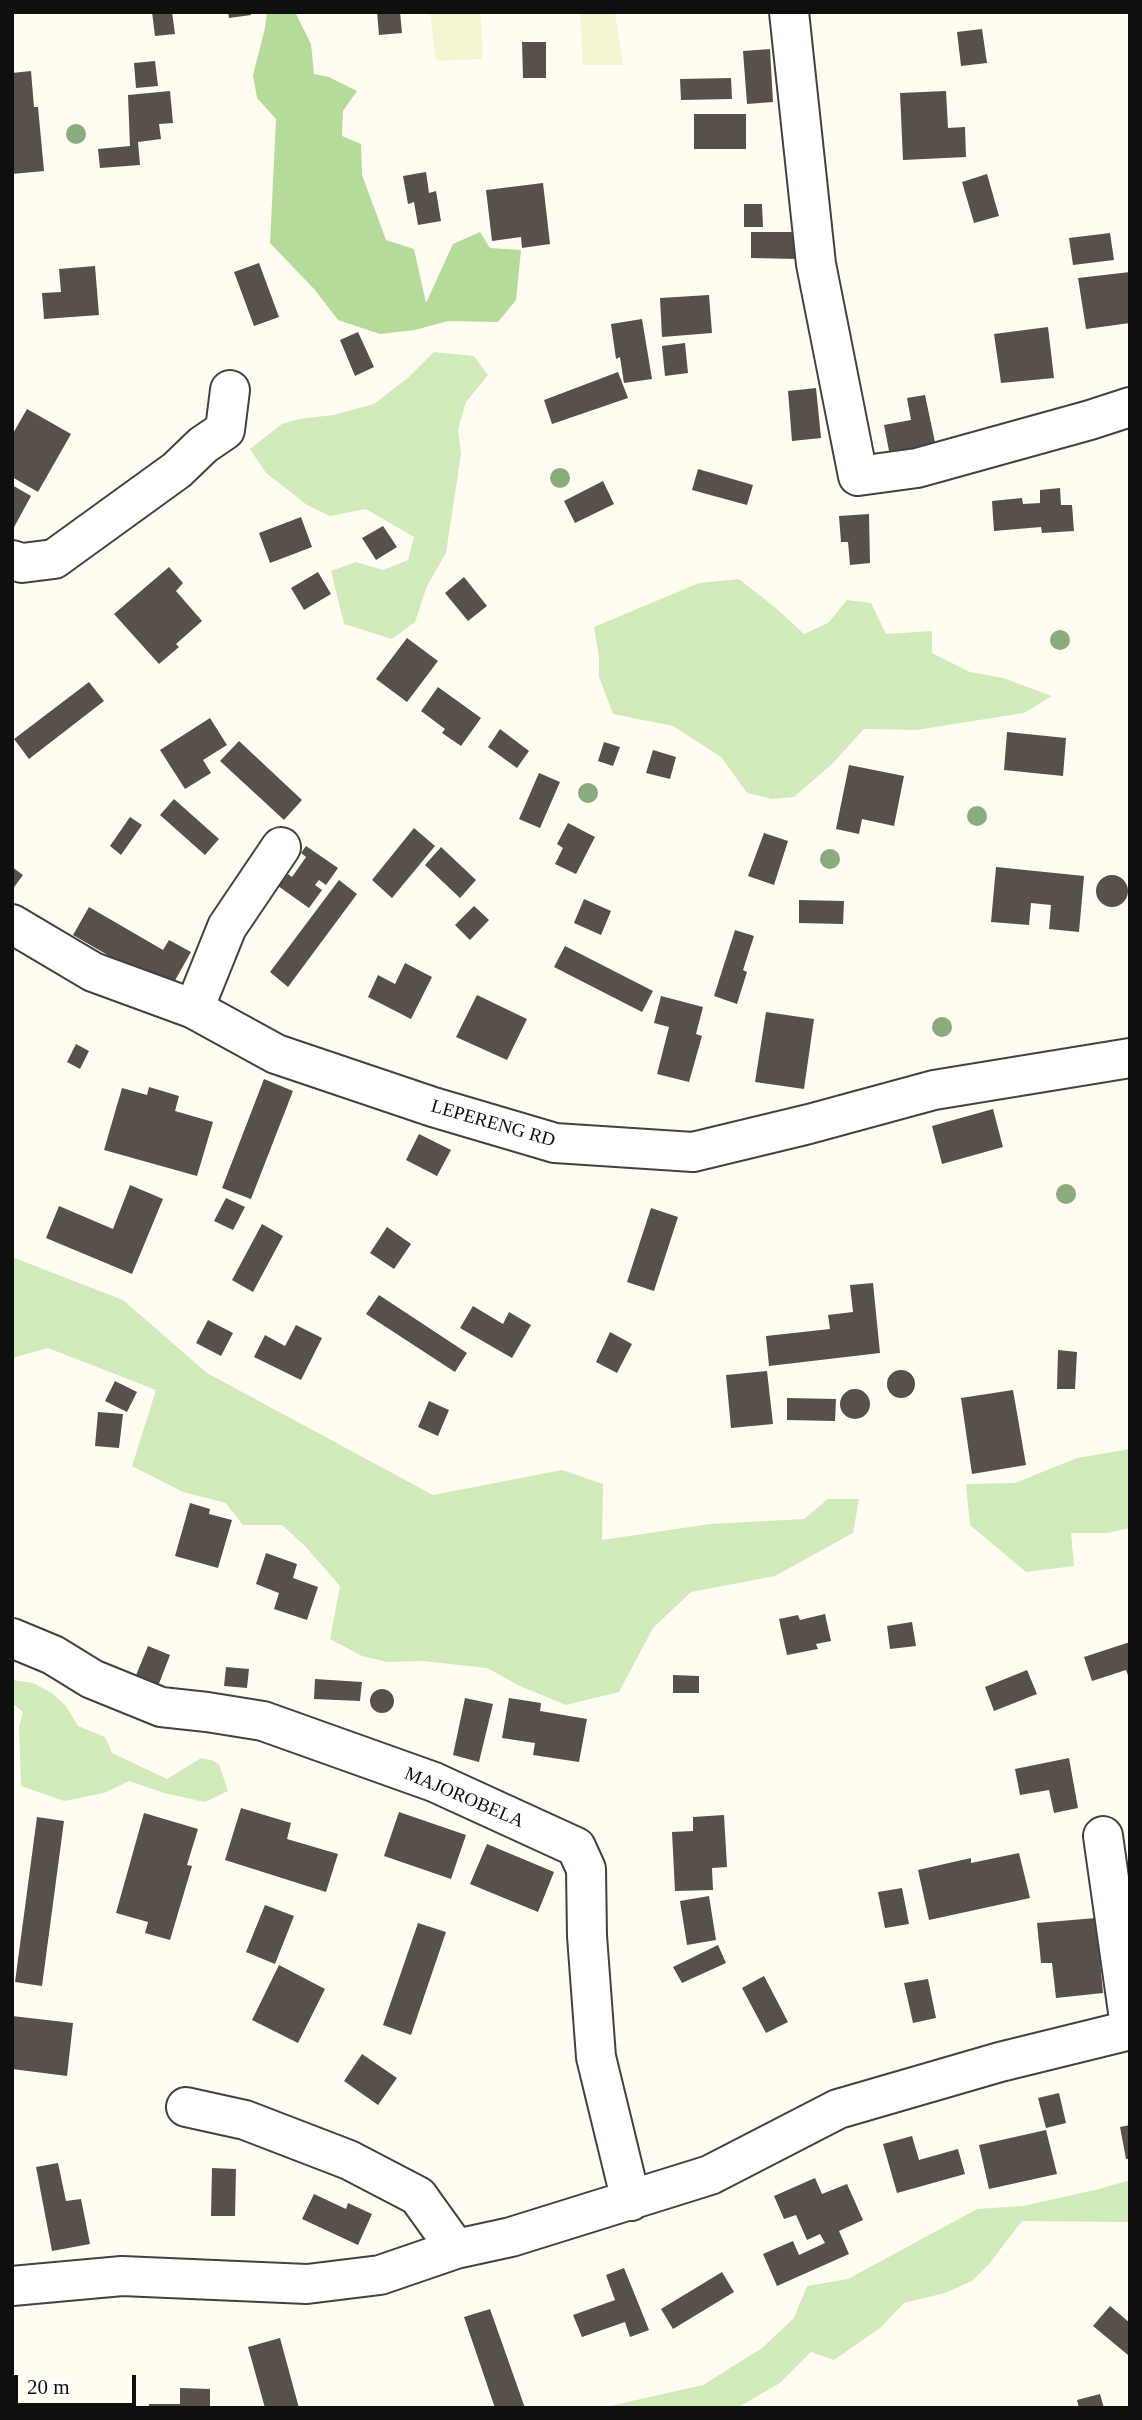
<!DOCTYPE html>
<style>
body{margin:0}
#map{position:relative;width:1142px;height:2420px;overflow:hidden;background:#fffdf1;font-family:"Times New Roman",serif}
canvas{display:block}
.frame{position:absolute;inset:0;border:14px solid #0f0f0f;pointer-events:none}
.scale{position:absolute;left:14px;top:2375px;width:122px;height:32px;box-sizing:border-box;border:4px solid #0f0f0f;border-top:0;padding-left:9px;font-size:21px;line-height:24px;white-space:nowrap;color:#0f0f0f;-webkit-text-stroke:5px #fff;paint-order:stroke}
</style>
<div id="map">
<canvas width="1142" height="2420"></canvas>
<div class="frame"></div>
<div class="scale">20 m</div>
</div>
<script>
const c = document.querySelector('canvas').getContext('2d');
c.lineJoin = 'round';
function paint(path, color) { c.fillStyle = color; c.fill(path, 'evenodd'); }
const poly = rows => new Path2D(rows.map(r => 'M' + r).join(''));
function strokePath(path, color, width, dash) { c.strokeStyle = color; c.lineWidth = width; c.lineCap = dash ? 'butt' : 'round'; c.setLineDash(dash || []); c.stroke(path); }
function drawText(font, color, halo, rows, align = 'center') {
  c.font = font + ' "Times New Roman",serif'; c.lineWidth = 7; c.setLineDash([]); c.textBaseline = 'middle'; c.strokeStyle = halo; c.fillStyle = color; for (const [text, x, y, turn = 0] of rows) {
    c.save(); c.translate(x, y); c.rotate((+turn || 0) * Math.PI / 180); c.textAlign = isNaN(turn) ? turn : align; if (halo) c.strokeText(text, 0, 0); c.fillText(text, 0, 0); c.restore();
  }
}
paint(poly([
 [430,12,480,12,483,49,481,59,436,61],
 [580,12,615,12,623,65,583,65]
]), '#f5f4d1');
paint(poly([
 [434,352,474,356,488,375,466,402,458,429,461,454,446,553,427,586,415,622,392,639,344,624,331,571,356,562,383,570,408,560,414,537,366,509,330,516,307,505,266,473,250,449,282,424,299,419,333,415,374,404,409,377],
 [739,579,776,608,804,634,828,623,847,600,871,603,886,634,932,631,932,653,970,672,1003,678,1052,696,1024,713,916,730,864,729,833,763,794,797,772,799,747,793,721,757,673,726,613,714,599,677,599,656,594,627,699,583],
 [12,1257,123,1300,207,1373,433,1495,562,1470,603,1484,602,1540,710,1524,804,1519,828,1499,859,1499,853,1533,775,1576,691,1592,653,1628,619,1692,566,1705,520,1686,487,1668,422,1661,387,1662,362,1656,330,1639,340,1586,305,1546,282,1525,243,1525,226,1503,183,1492,132,1466,156,1390,48,1348,12,1358],
 [1130,1449,1130,1528,1108,1533,1071,1533,1074,1566,1026,1572,970,1525,966,1484,1015,1483,1077,1458],
 [12,1680,33,1683,52,1693,66,1706,78,1726,105,1737,112,1753,167,1779,201,1758,211,1760,219,1764,228,1791,205,1802,164,1793,129,1781,104,1793,64,1801,21,1786,19,1727,23,1712,12,1703],
 [1130,2180,1130,2222,1022,2221,989,2264,972,2281,945,2293,904,2303,880,2328,834,2360,811,2352,780,2383,737,2408,601,2408,703,2385,762,2348,794,2318,807,2286,848,2279,977,2209,1023,2206,1099,2189]
]), '#d1eaba');
paint(poly([
 [267,12,295,12,311,44,314,74,329,77,357,91,343,111,342,136,361,144,362,175,386,240,414,249,426,303,453,244,480,232,490,248,521,250,516,300,498,322,448,321,415,330,380,334,338,320,315,290,270,243,276,119,257,98,253,75,265,28]
]), '#b4db99');
paint(poly([
 [152,12,172,12,175,34,155,36],
 [228,12,251,12,251,15,229,18],
 [377,12,400,12,402,33,379,35],
 [982,29,987,63,961,66,957,32],
 [522,42,546,42,546,78,523,78],
 [770,49,773,102,747,104,743,51],
 [155,61,158,86,136,88,134,63],
 [31,71,34,107,38,107,44,171,12,174,12,73],
 [731,78,732,99,681,100,680,79],
 [170,91,173,123,159,124,161,139,138,142,140,165,100,168,98,149,130,146,128,95],
 [946,91,948,128,965,127,966,157,903,160,900,93],
 [694,114,746,114,746,149,694,149],
 [426,172,429,193,436,191,441,221,418,225,414,202,408,204,403,176],
 [987,174,999,216,974,223,962,182],
 [543,183,550,244,522,248,521,237,492,241,486,190],
 [744,204,762,204,763,227,744,227],
 [751,232,798,232,798,259,751,258],
 [1110,233,1114,260,1073,265,1069,238],
 [259,263,279,317,254,326,234,272],
 [95,266,99,315,44,319,42,293,61,292,59,269],
 [1130,272,1130,323,1086,329,1078,278],
 [709,295,712,333,662,337,660,298],
 [642,319,652,379,624,383,620,357,616,359,611,324],
 [1048,327,1054,378,1001,383,994,334],
 [358,332,374,367,355,376,340,340],
 [685,343,688,373,665,376,662,346],
 [618,372,628,398,552,424,544,400],
 [816,388,821,438,792,441,788,391],
 [925,395,936,447,890,456,884,425,911,420,907,398],
 [27,409,71,434,38,492,12,477,12,435],
 [698,469,753,485,747,505,692,490],
 [603,481,614,504,575,523,564,501],
 [12,485,31,496,12,531],
 [1060,488,1061,505,1072,505,1074,531,1042,533,1041,527,994,531,992,501,1022,498,1023,504,1040,503,1040,490],
 [869,514,870,563,850,565,848,542,841,542,839,516],
 [301,517,312,547,270,563,259,533],
 [383,526,397,547,376,560,362,538],
 [169,567,183,583,176,591,202,621,176,644,179,647,159,664,114,614],
 [318,572,331,594,304,610,291,588],
 [464,577,487,606,468,621,445,593],
 [407,638,438,661,407,702,376,679],
 [89,682,104,701,29,759,14,739],
 [438,687,481,718,461,746,442,733,445,729,421,711],
 [210,718,227,745,203,760,211,773,185,789,160,750],
 [500,729,529,751,517,768,488,747],
 [1007,732,1066,738,1063,776,1004,770],
 [239,741,302,800,284,820,220,761],
 [604,742,620,747,613,766,598,761],
 [653,750,676,757,670,779,646,773],
 [849,765,904,776,894,826,862,819,859,834,836,829],
 [539,773,560,782,540,828,519,819],
 [174,799,219,839,205,855,160,815],
 [130,817,142,825,121,855,110,846],
 [568,823,595,837,576,874,555,864,563,848,557,844],
 [414,828,435,846,392,898,372,880],
 [764,833,788,841,774,885,748,876],
 [306,846,338,868,326,885,319,880,315,885,322,890,309,908,278,886,288,874,292,877,306,857,301,853],
 [441,847,476,880,460,898,425,865],
 [12,867,23,875,12,890],
 [996,867,1084,876,1079,932,1049,929,1051,905,1031,903,1029,925,991,922],
 '1096 891a16 16 0 1 1 32 0a16 16 0 1 1-32 0Z',
 [339,880,357,894,288,987,270,972],
 [584,899,611,911,601,935,574,923],
 [799,900,844,901,843,924,799,923],
 [474,906,489,920,470,940,455,925],
 [89,907,163,950,169,940,191,952,173,984,153,973,149,979,73,935],
 [735,930,754,936,743,970,747,972,737,1004,714,996],
 [565,946,653,991,642,1012,554,967],
 [405,963,432,977,411,1019,368,997,378,975,395,984],
 [477,995,527,1019,507,1060,456,1037],
 [661,996,703,1007,696,1034,702,1036,689,1082,657,1074,669,1027,654,1023],
 [766,1012,814,1019,804,1089,755,1082],
 [76,1044,89,1051,80,1069,67,1062],
 [264,1079,293,1091,251,1199,222,1188],
 [149,1087,179,1096,175,1111,213,1122,197,1176,104,1150,122,1088,147,1095],
 [993,1109,1003,1147,942,1164,932,1126],
 [419,1134,451,1150,437,1176,406,1160],
 [130,1185,163,1199,132,1274,46,1238,59,1206,113,1229],
 [226,1198,245,1207,233,1230,214,1221],
 [651,1208,678,1217,654,1291,627,1282],
 [262,1224,283,1236,253,1292,232,1280],
 [387,1227,411,1244,394,1269,370,1253],
 [873,1283,880,1353,769,1366,766,1336,830,1329,828,1315,853,1312,850,1285],
 [379,1295,467,1353,455,1372,366,1314],
 [473,1306,503,1324,509,1312,531,1325,512,1358,460,1328],
 [208,1320,233,1333,221,1356,196,1343],
 [296,1325,322,1338,301,1380,254,1357,265,1335,285,1346],
 [610,1332,632,1344,617,1373,596,1362],
 [1058,1350,1077,1352,1075,1389,1057,1389],
 '887 1384a14 14 0 1 1 28 0a14 14 0 1 1-28 0Z',
 [767,1371,773,1424,731,1428,726,1375],
 [115,1381,137,1392,127,1412,105,1401],
 '840 1404a15 15 0 1 1 30 0a15 15 0 1 1-30 0Z',
 [1013,1390,1026,1465,972,1474,961,1398],
 [787,1398,836,1399,835,1421,787,1420],
 [429,1401,449,1410,438,1436,418,1427],
 [98,1412,123,1414,119,1448,95,1446],
 [190,1503,210,1509,209,1514,232,1520,218,1568,175,1556],
 [266,1553,297,1564,293,1578,318,1587,307,1620,274,1609,279,1593,256,1584],
 [825,1614,831,1641,816,1644,818,1649,787,1655,779,1619,798,1615,800,1620],
 [912,1622,916,1646,890,1649,887,1626],
 [1130,1642,1130,1681,1126,1670,1092,1681,1084,1657],
 [148,1646,170,1655,155,1694,132,1685],
 [226,1667,249,1669,247,1688,224,1686],
 [1027,1670,1037,1694,994,1711,985,1687],
 [673,1675,699,1676,699,1693,673,1693],
 [315,1679,362,1682,360,1701,314,1699],
 '370 1701a12 12 0 1 1 24 0a12 12 0 1 1-24 0Z',
 [465,1698,493,1704,479,1762,453,1755],
 [509,1698,541,1703,540,1711,587,1719,579,1762,533,1755,535,1743,502,1738],
 [1069,1758,1078,1808,1054,1813,1049,1790,1020,1795,1015,1769],
 [241,1808,291,1823,287,1839,338,1854,326,1892,225,1860],
 [399,1812,466,1835,451,1879,384,1856],
 [144,1813,198,1829,187,1865,192,1866,170,1940,145,1933,148,1922,116,1913],
 [724,1815,727,1867,712,1868,713,1890,675,1891,672,1832,693,1831,693,1817],
 [37,1817,64,1821,42,1986,15,1982],
 [487,1844,554,1872,538,1912,470,1884],
 [1019,1853,1030,1898,929,1920,918,1870,971,1858,971,1863],
 [902,1888,909,1924,885,1928,878,1892],
 [709,1896,716,1940,687,1945,680,1901],
 [265,1905,294,1916,275,1964,246,1952],
 [1096,1918,1103,1993,1056,1998,1052,1963,1041,1963,1037,1923],
 [418,1923,446,1932,411,2035,383,2025],
 [718,1945,726,1963,682,1983,673,1967],
 [279,1965,325,1989,298,2043,252,2020],
 [764,1976,788,2022,766,2033,742,1988],
 [928,1979,936,2018,913,2023,904,1983],
 [12,2016,73,2023,67,2076,12,2069],
 [362,2054,397,2078,378,2105,344,2081],
 [1059,2093,1066,2123,1046,2128,1038,2098],
 [1130,2125,1130,2159,1126,2159,1120,2127],
 [1046,2130,1057,2174,989,2189,979,2145],
 [912,2136,919,2160,958,2149,965,2174,897,2193,883,2144],
 [58,2163,66,2201,81,2199,90,2244,52,2251,36,2167],
 [212,2168,236,2169,235,2216,211,2216],
 [815,2178,822,2194,847,2184,863,2220,839,2231,849,2254,777,2286,763,2254,793,2241,799,2255,825,2243,820,2234,807,2240,796,2215,784,2219,774,2196],
 [314,2194,346,2209,348,2203,372,2214,358,2245,302,2219],
 [624,2268,649,2330,630,2337,625,2322,582,2337,573,2315,615,2300,606,2275],
 [722,2272,734,2292,673,2329,661,2309],
 [1110,2306,1130,2323,1128,2355,1093,2326],
 [490,2309,525,2408,495,2408,464,2317],
 [280,2338,299,2408,265,2408,248,2347],
 [180,2388,210,2389,210,2408,149,2408,149,2404,180,2404],
 [1100,2394,1104,2408,1079,2408,1077,2400]
]), '#58504b');
const minor = poly([
 [789,12,816,264,858,476,917,468,1090,420,1130,407],
 [12,560,22,563,54,559,177,470,203,445,225,430,230,390],
 [12,924,93,972,194,1009,276,1054,433,1107,555,1143,693,1152,809,1124,934,1090,1130,1058],
 [194,1009,227,927,281,847],
 [12,1638,53,1655,92,1679,161,1707,207,1712,263,1721,434,1782,576,1847,586,1869,587,1936,596,2057,631,2201],
 [1103,1836,1130,2026],
 [186,2107,245,2120,349,2160,418,2196,456,2249],
 [12,2286,122,2276,307,2284,380,2275,456,2249,511,2237,710,2175,838,2109,1000,2062,1130,2030]
]);
strokePath(minor, '#424242', 42);
strokePath(minor, '#fff', 38);
c.fillStyle = '#8aab7d';
for (const [x, y] of [
 [76,134],
 [560,478],
 [1060,640],
 [588,793],
 [977,816],
 [830,859],
 [942,1027],
 [1066,1194]
]) { c.beginPath(); c.arc(x, y, 10, 0, 2 * Math.PI); c.fill(); }
drawText('19px', '#0f0f0f', '#fff', [
 ["LEPERENG RD",493,1124,16],
 ["MAJOROBELA",464,1798,23]
]);
</script>
